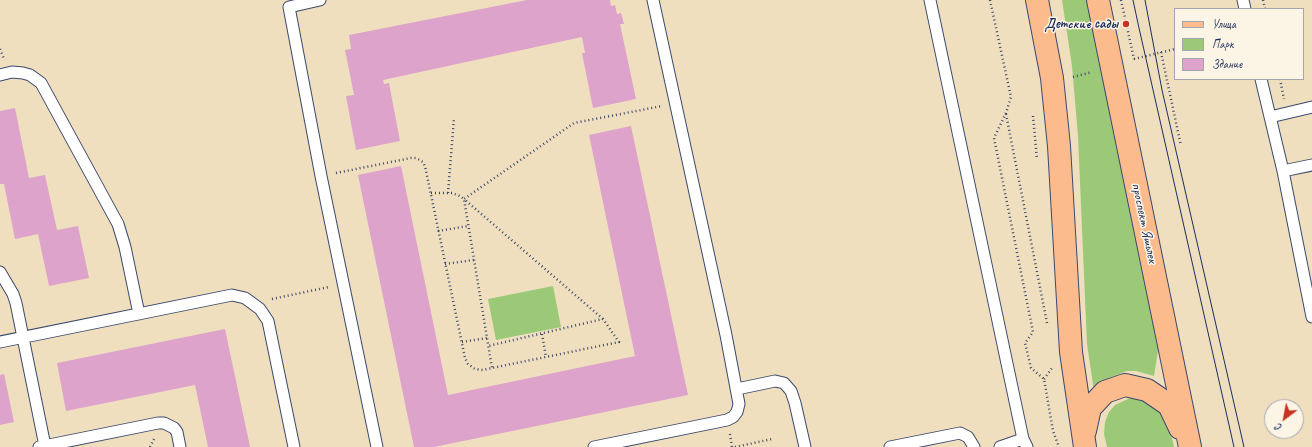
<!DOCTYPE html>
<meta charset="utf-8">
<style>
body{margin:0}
#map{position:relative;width:1312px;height:447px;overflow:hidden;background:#f0dfbe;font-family:Caveat,sans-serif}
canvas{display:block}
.legend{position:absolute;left:1174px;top:8px;width:130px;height:72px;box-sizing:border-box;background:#fcf5e5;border:1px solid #a2a6af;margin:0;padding:5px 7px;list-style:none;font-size:12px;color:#1b2f5e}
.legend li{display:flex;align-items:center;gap:8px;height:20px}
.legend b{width:20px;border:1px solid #a2a6af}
.north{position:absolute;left:1264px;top:399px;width:40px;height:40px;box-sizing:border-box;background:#fcf5e5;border:1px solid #a2a6af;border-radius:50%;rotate:212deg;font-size:11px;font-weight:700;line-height:16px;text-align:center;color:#1b2f5e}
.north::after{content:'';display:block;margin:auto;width:14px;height:18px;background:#c8321e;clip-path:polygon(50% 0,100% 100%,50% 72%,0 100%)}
</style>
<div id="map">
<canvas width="1312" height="447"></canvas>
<ul class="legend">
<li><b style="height:5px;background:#fbbb8c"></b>Улица</li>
<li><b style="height:11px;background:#9bc977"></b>Парк</li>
<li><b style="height:11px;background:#dda3cb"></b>Здание</li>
</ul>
<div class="north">С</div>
</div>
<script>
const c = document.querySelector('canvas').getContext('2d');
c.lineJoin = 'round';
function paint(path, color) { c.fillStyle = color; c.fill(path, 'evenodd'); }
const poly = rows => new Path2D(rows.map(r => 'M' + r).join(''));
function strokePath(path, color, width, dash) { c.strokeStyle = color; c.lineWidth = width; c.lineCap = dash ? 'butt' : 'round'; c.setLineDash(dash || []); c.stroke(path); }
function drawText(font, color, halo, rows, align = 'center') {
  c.font = font + ' Caveat,sans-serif'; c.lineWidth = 3; c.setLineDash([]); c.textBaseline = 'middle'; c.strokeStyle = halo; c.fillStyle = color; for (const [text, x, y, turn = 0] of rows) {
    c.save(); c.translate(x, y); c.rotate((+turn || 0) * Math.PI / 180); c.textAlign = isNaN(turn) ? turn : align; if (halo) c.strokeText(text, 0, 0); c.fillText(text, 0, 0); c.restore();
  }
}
paint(poly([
 [1062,0,1091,0,1161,332,1154,376,1136,371,1127,371,1109,378,1101,382,1094,391,1087,344,1078,136,1072,66],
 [553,286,561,327,496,340,488,299],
 [1132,397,1141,397,1166,412,1174,447,1107,447,1104,434,1105,422,1109,412,1115,405]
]), '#9bc977');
paint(poly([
 [527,0,610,0,611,6,615,5,617,14,621,13,624,24,620,24,636,99,593,108,582,53,585,53,582,37,383,80,384,84,389,83,400,141,356,150,346,96,354,95,345,50,351,49,349,35],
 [15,108,29,178,45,175,57,230,78,226,89,278,49,286,38,234,15,239,4,184,0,184,0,111],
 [631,126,688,395,434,447,414,447,358,175,401,166,448,395,635,356,589,135],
 [225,329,250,447,208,447,195,385,66,411,57,363],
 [4,374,14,422,0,425,0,375]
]), '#dda3cb');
const service = poly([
 [320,0,289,7,321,176,377,447],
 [930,0,1023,439,1027,447],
 [1243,0,1245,9],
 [0,75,12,72,23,73,30,75,41,83,118,224,125,247,139,314],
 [1261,79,1283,171,1312,317],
 [1270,117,1312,107],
 [1283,171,1312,165],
 [0,272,13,294,16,303,45,446],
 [0,342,232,295,245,298,260,309,268,321,294,447],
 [737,389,775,381,784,383,791,391,795,403,805,447],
 [39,447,158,423,164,423,174,428,177,432,180,447],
 [594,447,727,420,733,417,737,412,739,404,726,335,653,0],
 [890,447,960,433,968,437,974,447],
 [1000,447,1023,439]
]);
const primary = poly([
 [1037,0,1052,78,1059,146,1071,352,1085,447],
 [1098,0,1190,447],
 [1085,431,1090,408,1105,392,1125,385,1147,390,1169,405,1180,428]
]);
strokePath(service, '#3b496c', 13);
strokePath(primary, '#3b496c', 24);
strokePath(poly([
 [990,0,1011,97,1006,113,994,138,1033,332,1025,343,1031,368,1044,379,1053,431,1059,447],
 [1121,0,1134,59],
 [1263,0,1265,9],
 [0,49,4,59],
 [1161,52,1181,146],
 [1134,59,1175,49],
 [1073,77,1092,72],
 [1280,79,1284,99],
 [1006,114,1047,323],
 [1033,116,1037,159],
 [336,173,411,158,416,158,423,162,425,166,465,358,468,364,475,369,483,370,492,368,619,342,603,319,488,346],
 [431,193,452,193,460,196,464,199,492,368],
 [448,193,454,118],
 [438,231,468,226],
 [445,264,474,260],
 [272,299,329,287],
 [603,319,464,199,574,123,662,106],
 [542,334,546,357],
 [462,342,487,338],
 [1044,379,1052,368],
 [730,434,732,447],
 [150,447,154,439],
 [735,447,772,439]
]), '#3b496c', 2.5, [1, 3]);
strokePath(service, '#fff', 11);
strokePath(primary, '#fbbb8c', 22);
strokePath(poly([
 [1133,0,1139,28,1234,447],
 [1145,0,1162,90,1244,447]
]), '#1b2f5e', 1);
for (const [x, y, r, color] of [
 [1126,24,4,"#c8321e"]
]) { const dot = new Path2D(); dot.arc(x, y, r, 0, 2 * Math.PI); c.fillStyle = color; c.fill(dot); strokePath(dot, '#fcf5e5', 1.5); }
drawText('bold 14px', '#1b2f5e', '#fcf5e5', [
 ["Детские сады",1118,24]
], 'right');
drawText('14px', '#1b2f5e', '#fcf5e5', [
 ["проспект Яшьлек",1144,223,78]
]);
</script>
